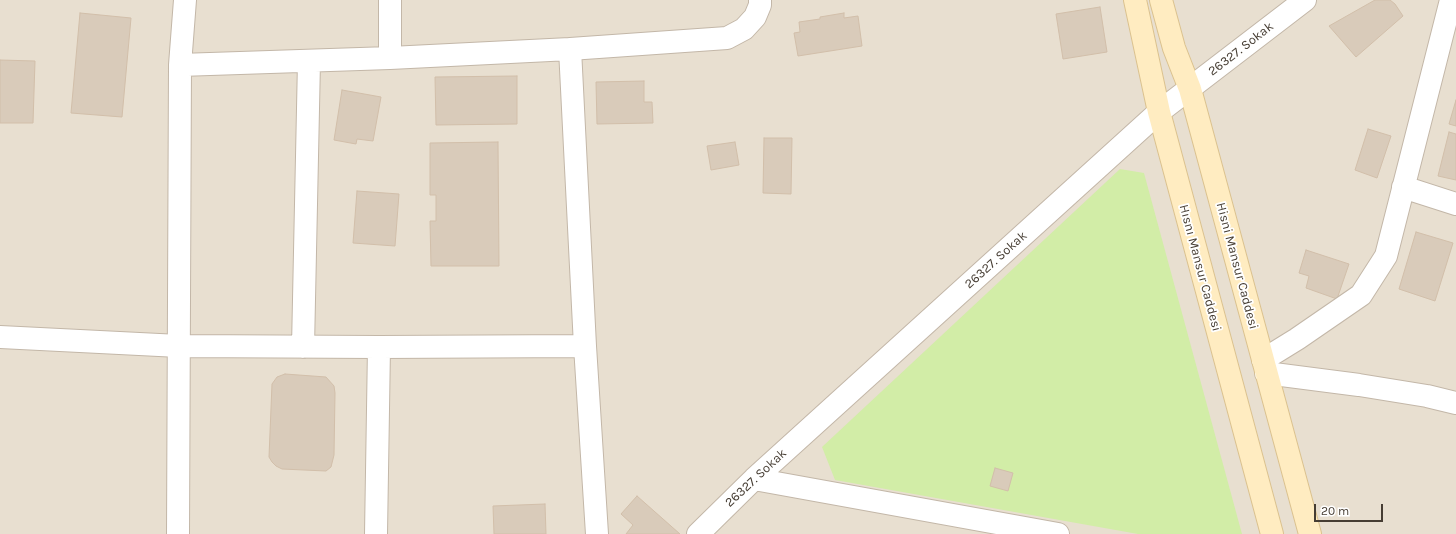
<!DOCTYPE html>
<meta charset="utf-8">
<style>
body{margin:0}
#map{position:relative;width:1456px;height:534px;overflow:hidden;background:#f4ede3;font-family:Karla,sans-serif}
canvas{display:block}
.scale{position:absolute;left:1314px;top:504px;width:69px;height:18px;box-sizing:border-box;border:2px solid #463d33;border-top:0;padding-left:5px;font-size:12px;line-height:14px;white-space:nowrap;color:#463d33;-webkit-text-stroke:3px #fff;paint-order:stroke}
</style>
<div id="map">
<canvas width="1456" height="534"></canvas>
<div class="scale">20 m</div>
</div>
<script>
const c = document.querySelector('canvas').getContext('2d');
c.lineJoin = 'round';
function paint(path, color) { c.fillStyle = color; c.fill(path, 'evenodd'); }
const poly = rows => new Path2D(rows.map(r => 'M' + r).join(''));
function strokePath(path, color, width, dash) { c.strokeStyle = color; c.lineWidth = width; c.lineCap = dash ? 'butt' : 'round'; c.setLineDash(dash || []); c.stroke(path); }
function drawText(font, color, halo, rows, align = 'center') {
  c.font = font + ' Karla,sans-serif'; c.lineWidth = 3.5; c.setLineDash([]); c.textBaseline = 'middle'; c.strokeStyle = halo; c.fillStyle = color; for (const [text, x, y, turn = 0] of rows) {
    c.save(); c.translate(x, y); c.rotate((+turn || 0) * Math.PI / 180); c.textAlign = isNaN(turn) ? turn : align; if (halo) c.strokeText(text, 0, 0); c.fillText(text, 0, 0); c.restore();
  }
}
paint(poly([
 [0,0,1456,0,1456,534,0,534]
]), '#e8dfd0');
paint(poly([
 [1120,169,1144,173,1242,534,1138,534,835,480,822,447]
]), '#d2eda7');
const building = poly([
 [1375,0,1390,0,1395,4,1403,16,1356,57,1329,26,1375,0],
 [1100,7,1107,52,1063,59,1056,14,1100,7],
 [80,13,131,18,122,117,71,113,80,13],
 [844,13,844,18,858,16,862,46,798,56,794,33,800,32,799,22,820,19,820,17,844,13],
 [0,60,35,61,33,123,0,123,0,60],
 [517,76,517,124,436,125,435,77,517,76],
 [644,81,644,102,652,102,653,123,597,124,596,82,644,81],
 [342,90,381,97,373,141,357,139,356,144,334,140,342,90],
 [1456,100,1456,126,1449,124,1456,100],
 [1368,129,1391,136,1377,178,1355,170,1368,129],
 [1449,132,1456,134,1456,180,1438,176,1449,132],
 [764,138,792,138,791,194,763,193,764,138],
 [498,142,499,266,431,266,430,221,436,221,436,195,430,195,430,143,498,142],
 [735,142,739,165,711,170,707,146,735,142],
 [357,191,399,194,395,246,353,243,357,191],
 [1416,232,1453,243,1435,301,1399,289,1416,232],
 [1306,250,1349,264,1337,299,1306,288,1309,276,1299,273,1306,250],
 [285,374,326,377,334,386,335,393,334,455,331,467,326,471,282,469,276,466,272,462,269,457,272,384,277,377,285,374],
 [995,468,1013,473,1008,491,990,486,995,468],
 [637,496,680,534,626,534,633,525,621,514,637,496],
 [545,504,546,534,494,534,493,506,545,504]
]);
paint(building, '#d9cbba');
strokePath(building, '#d2bfaa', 1);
const minor = poly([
 [390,0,390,58],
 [570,49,585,346,597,534],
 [180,65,390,58,570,49,727,38,744,29,755,17,760,5,760,0],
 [1403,187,1456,204],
 [0,337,179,346,379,347,585,346],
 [303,347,309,61],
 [1263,360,1297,339,1361,295,1386,256,1451,0],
 [1266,373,1359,385,1427,396,1456,403],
 [754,479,1058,534],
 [178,534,180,65,185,0],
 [376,534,379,347],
 [698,534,754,479,1159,112,1305,0]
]);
const secondary = poly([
 [1135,0,1159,112,1272,534],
 [1161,0,1174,48,1190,89,1310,534]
]);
strokePath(minor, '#c3b7a8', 24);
strokePath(secondary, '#dbc28f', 24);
strokePath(minor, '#fff', 22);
strokePath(secondary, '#ffecc1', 22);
drawText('13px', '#463d33', '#fff', [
 ["26327. Sokak",1241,49,-38],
 ["26327. Sokak",996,260,-42],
 ["Hisni Mansur Caddesi",1237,266,75],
 ["Hısnı Mansur Caddesi",1200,268,75],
 ["26327. Sokak",756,478,-43]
]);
</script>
